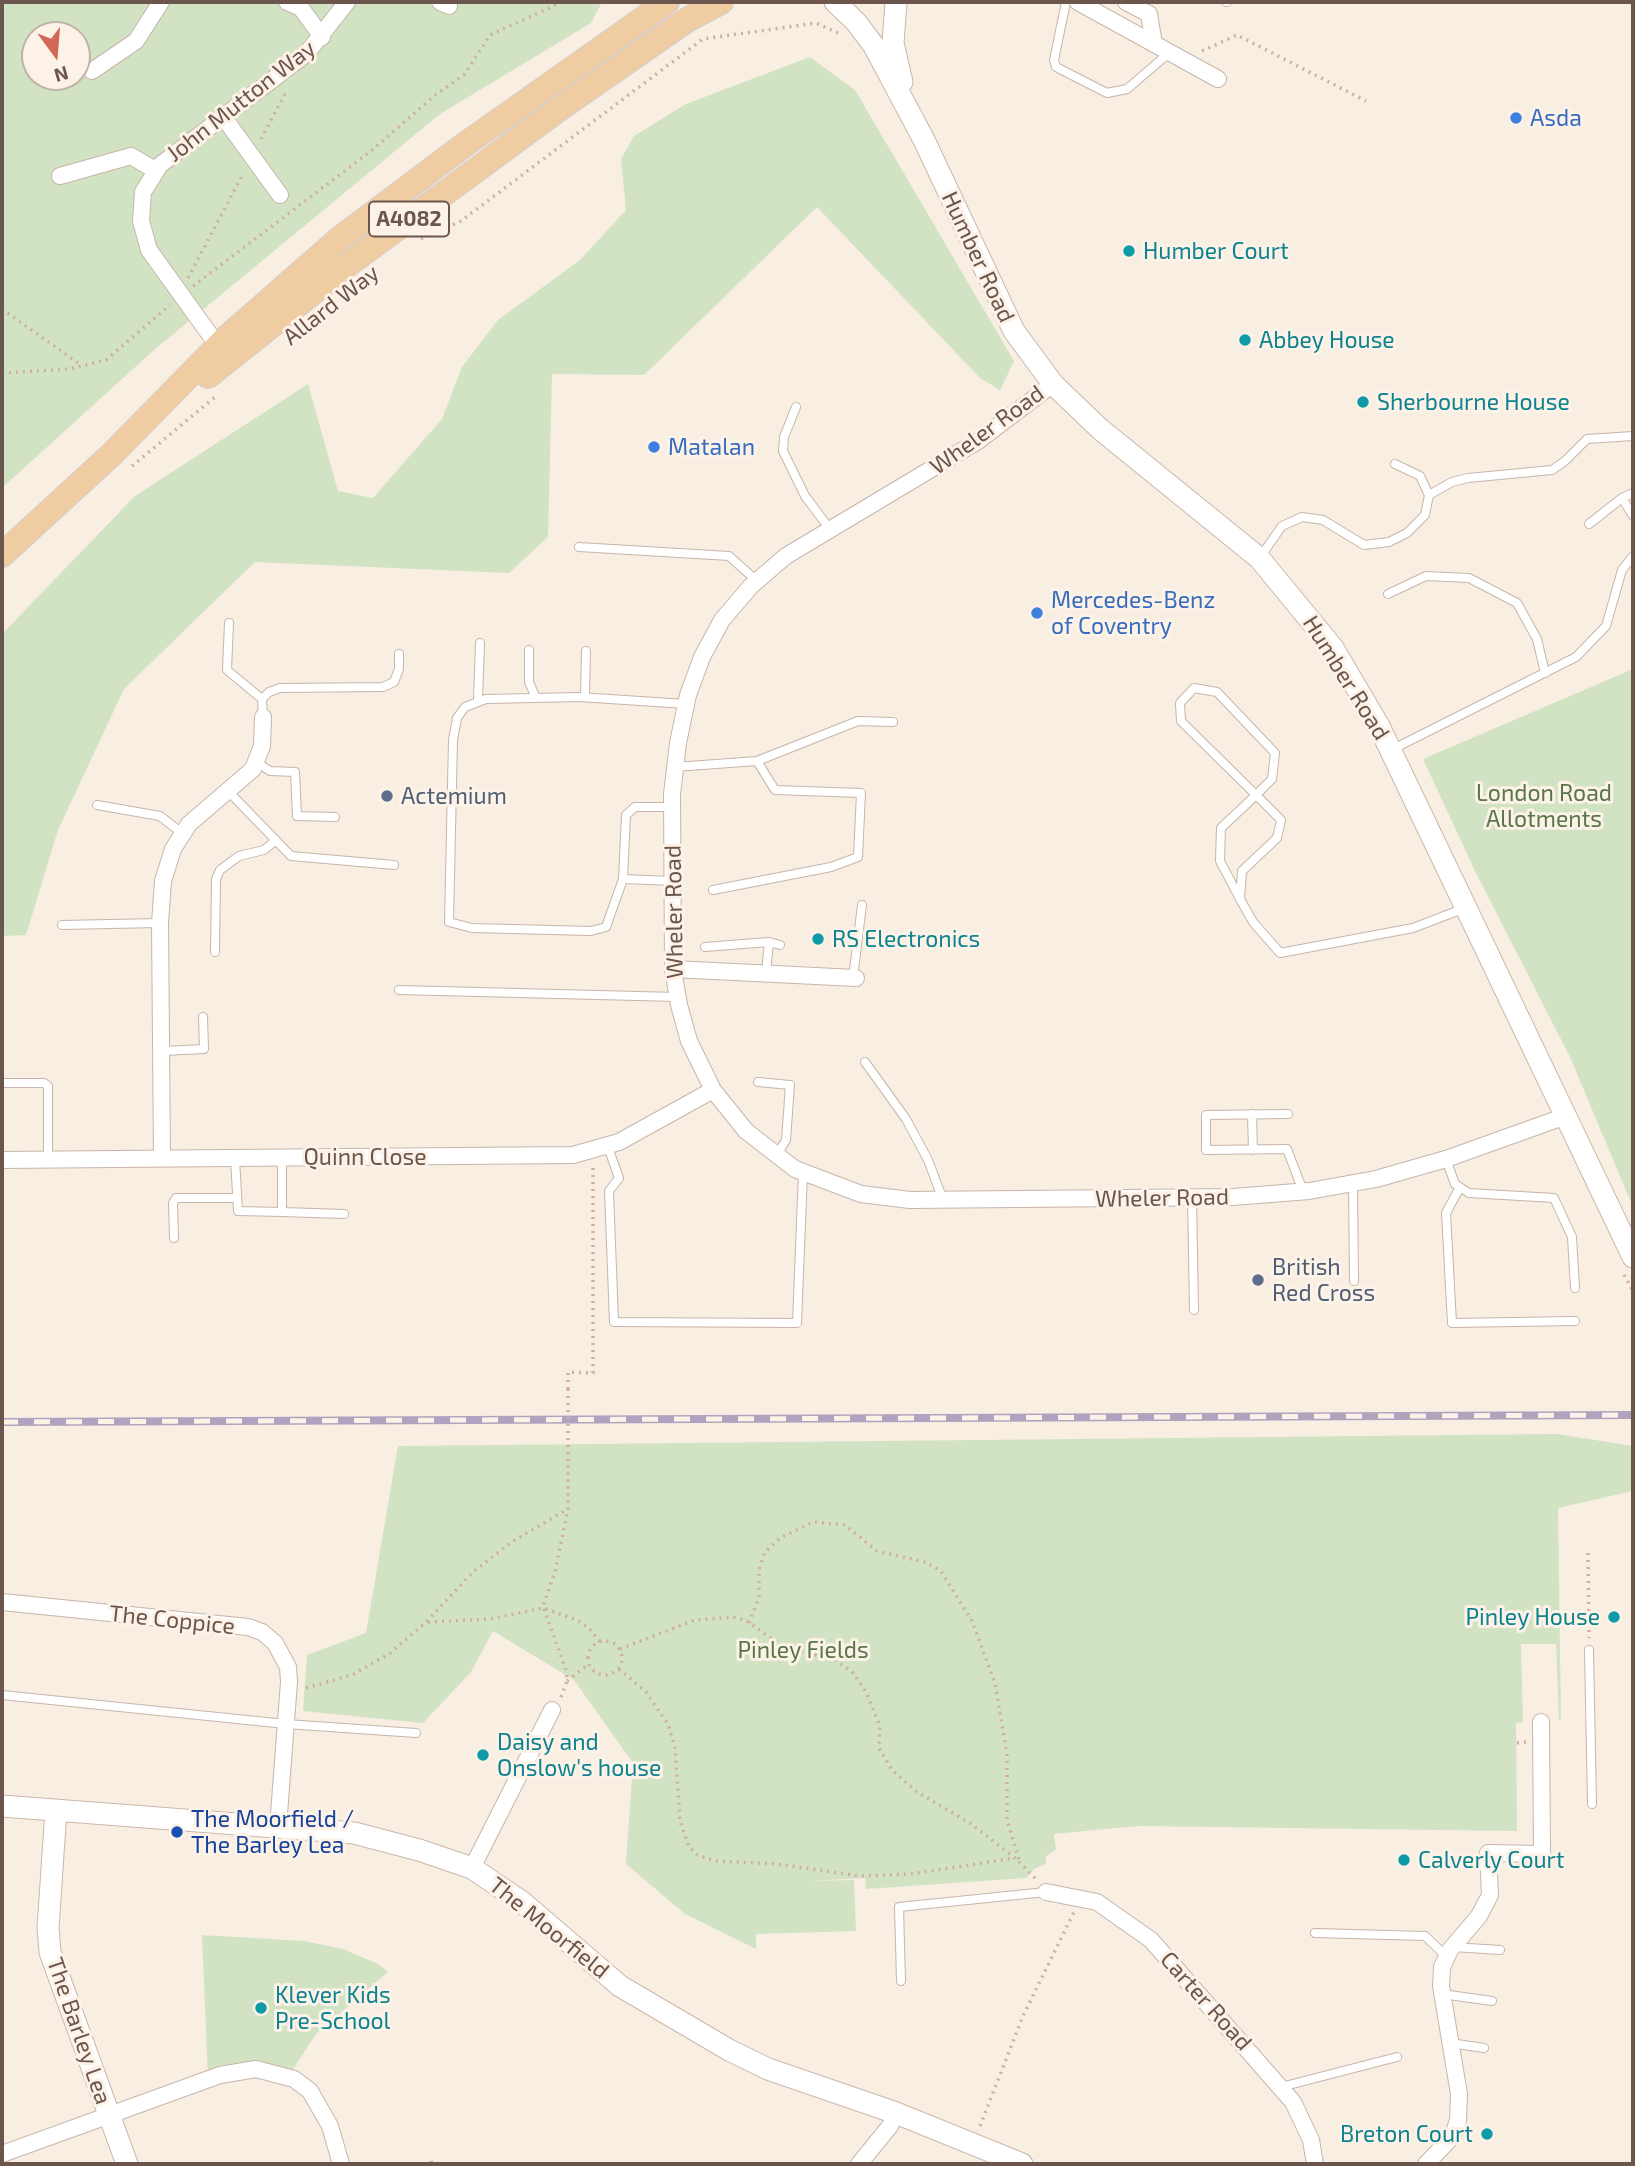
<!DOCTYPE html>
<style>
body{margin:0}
#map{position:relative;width:1635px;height:2166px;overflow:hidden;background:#f8eee2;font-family:"Exo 2",sans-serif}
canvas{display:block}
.frame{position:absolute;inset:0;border:4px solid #6c554c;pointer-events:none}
.north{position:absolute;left:21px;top:21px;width:70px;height:70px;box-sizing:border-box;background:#fcf2e7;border:2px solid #c2b3a9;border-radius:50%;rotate:164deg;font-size:19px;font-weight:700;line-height:28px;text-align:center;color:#6c554c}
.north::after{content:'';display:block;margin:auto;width:24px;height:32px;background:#d36856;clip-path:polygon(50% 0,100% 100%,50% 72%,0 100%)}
</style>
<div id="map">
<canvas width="1635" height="2166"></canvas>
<div class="frame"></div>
<div class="north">N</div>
</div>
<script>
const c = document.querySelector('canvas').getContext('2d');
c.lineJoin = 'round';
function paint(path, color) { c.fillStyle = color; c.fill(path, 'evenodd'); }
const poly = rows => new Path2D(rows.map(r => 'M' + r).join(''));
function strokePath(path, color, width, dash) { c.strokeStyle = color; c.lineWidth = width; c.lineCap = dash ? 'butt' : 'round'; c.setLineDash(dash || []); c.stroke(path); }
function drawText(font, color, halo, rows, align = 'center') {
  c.font = font + ' "Exo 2",sans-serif'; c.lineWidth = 6; c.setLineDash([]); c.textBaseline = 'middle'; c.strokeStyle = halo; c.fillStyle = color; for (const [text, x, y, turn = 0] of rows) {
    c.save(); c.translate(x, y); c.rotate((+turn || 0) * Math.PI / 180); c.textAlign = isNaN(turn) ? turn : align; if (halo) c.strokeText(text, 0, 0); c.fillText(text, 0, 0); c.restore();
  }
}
paint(poly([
 [2,2,602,2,591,23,440,114,154,350,2,488],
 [35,35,77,35,77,77,35,77],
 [810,57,855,90,1014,361,1000,390,980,378,817,207,644,375,552,374,548,537,509,573,255,562,124,689,58,830,26,935,2,936,2,634,135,496,308,384,338,491,373,498,442,419,462,367,498,320,580,260,626,210,621,159,634,136,686,104],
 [1633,669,1633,1207,1570,1057,1475,871,1423,759],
 [1557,1434,1633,1446,1633,1491,1558,1508,1561,1721,1559,1721,1556,1644,1521,1644,1523,1722,1516,1723,1517,1831,1137,1826,1054,1834,1056,1850,1046,1856,1046,1864,1034,1869,1026,1878,866,1889,865,1878,808,1881,854,1880,856,1931,756,1934,756,1949,685,1914,626,1864,633,1763,574,1680,493,1631,471,1672,423,1723,303,1711,307,1655,366,1633,398,1446],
 [202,1935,304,1941,343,1949,378,1964,388,1972,316,2034,288,2077,277,2072,208,2079]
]), '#d2e3c3');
const lane = poly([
 [1066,2,1054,60,1056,67,1107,93,1127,89,1169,53],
 [1226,2,1227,2],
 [796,407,784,437,783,451,805,496,829,528],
 [1429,495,1452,482,1468,478,1552,470,1565,461,1587,439,1633,436],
 [1622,498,1633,493],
 [1589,524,1622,498,1633,516],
 [579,547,729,556,757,581],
 [1261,556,1282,526,1302,517,1323,520,1364,545,1389,542,1407,533,1425,515,1429,495,1420,476,1395,464],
 [1388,594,1426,576,1469,578,1517,603,1537,639,1545,673],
 [229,623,227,670,262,699],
 [529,650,529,682,536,698],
 [585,697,586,651],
 [478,700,480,643],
 [263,717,262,699,269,692,280,688,383,687,394,682,399,669,399,654],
 [1393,749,1576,657,1606,626,1622,570,1633,556],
 [256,762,270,771,295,772,297,816,335,817],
 [675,767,757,761,858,721,893,722],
 [229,792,291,856,394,865],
 [1256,795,1272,779,1275,753,1217,692,1194,688,1180,703,1181,721,1256,795,1281,820,1277,838,1242,871,1240,899,1220,861,1221,828,1256,795],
 [97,805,160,816,183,834],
 [672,807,635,807,626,815,623,879,606,927,591,931,472,928,449,922,453,740,457,718,465,707,486,699,579,697,686,704],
 [623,879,673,881],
 [713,890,831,867,858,857,861,793,775,790,757,761],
 [1240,899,1253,922,1280,953,1413,928,1465,908],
 [62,925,160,923],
 [705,947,769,942,780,945],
 [215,952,216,879,220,870,239,856,264,850,276,840],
 [766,973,769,942],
 [853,978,862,905],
 [399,990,677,997],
 [162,1051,204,1049,203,1017],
 [865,1062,906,1119,928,1160,943,1200],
 [758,1082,790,1085,786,1140,776,1156],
 [2,1083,44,1083,48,1086,48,1160],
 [1252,1114,1253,1150],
 [1288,1114,1206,1115,1206,1150,1287,1149,1303,1191],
 [608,1147,619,1178,609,1191,614,1322,797,1323,803,1172],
 [235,1158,238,1211,282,1212],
 [282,1158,282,1212,344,1214],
 [1446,1159,1455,1184,1469,1193,1554,1198,1572,1237,1575,1288],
 [1353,1183,1354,1281],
 [1459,1189,1446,1213,1452,1323,1575,1321],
 [1192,1197,1194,1310],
 [174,1238,173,1203,176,1198,235,1198],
 [1589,1650,1592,1804],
 [2,1695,286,1724,416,1733],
 [1315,1933,1425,1936,1447,1957],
 [1453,1947,1500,1950],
 [901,1981,899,1907,1046,1892],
 [1442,1994,1492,2001],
 [1450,2043,1484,2048],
 [1281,2087,1397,2057]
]);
const street = poly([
 [287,2,301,8,322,37],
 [440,2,449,6],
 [1078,2,1218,79],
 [1126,2,1149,14,1154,44],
 [92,71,136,41,161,2],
 [222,115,280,195],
 [60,176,131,156,155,170],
 [218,346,149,250,141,221,143,192,160,165,306,54,347,2],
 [1053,384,978,441,786,556,751,586,722,620,702,657,688,695,678,743,672,794,673,969,679,1005,689,1041,713,1090,746,1131,795,1169,861,1194,910,1200,1233,1197,1309,1191,1376,1179,1446,1159,1566,1116],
 [673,969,856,978],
 [162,1158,160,923,163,881,173,849,189,824,253,769,262,746,263,717],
 [2,1160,573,1155,619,1142,713,1090],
 [2,1602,248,1627,262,1632,275,1643,288,1667,289,1682,278,1827],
 [472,1868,552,1710],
 [1046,1892,1097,1902,1151,1940,1293,2102,1311,2140,1315,2164],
 [2,2154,220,2075,256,2069,294,2079,310,2091,330,2126,341,2164],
 [859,2164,890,2126,896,2113],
 [1426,2164,1453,2136,1458,2120,1459,2094,1441,1986,1442,1967,1450,1950,1479,1916,1490,1895,1488,1853,1542,1854,1541,1722]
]);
const secondary = poly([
 [835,2,856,22,874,46,924,140,1014,331,1053,384,1100,429,1259,558,1333,648,1379,726,1633,1257],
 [896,2,893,43,902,82],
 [2,1806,354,1833,419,1850,472,1868,522,1902,620,1986,729,2050,768,2069,896,2113,1022,2164],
 [56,1810,48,1928,50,1952,127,2164]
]);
const primary = poly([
 [208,376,350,263,559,109,687,20,721,2],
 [2,555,111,455,225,339,338,240,467,143,667,2]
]);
strokePath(lane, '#c7b5ab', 10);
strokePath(street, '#c7b5ab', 18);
strokePath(secondary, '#ccb7ab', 23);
strokePath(primary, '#d6cfcd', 26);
strokePath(poly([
 [1202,51,1237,35,1366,101],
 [261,139,287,90],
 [421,239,461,221,703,39,816,23,838,33],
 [188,278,243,174],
 [193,286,371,151,434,96,465,74,490,35,562,2],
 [2,309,81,365],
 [2,373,69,369,106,360,170,305],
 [132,466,215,397],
 [1624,1275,1633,1291],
 [568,1389,568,1372,593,1373,593,1167],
 [1588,1553,1589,1638],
 [428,1622,490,1619,543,1608,577,1620,589,1628,600,1642],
 [749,1623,759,1597,759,1569,765,1552,780,1538,813,1522,845,1525,877,1551,925,1562,941,1571,972,1621,995,1683,1007,1755,1007,1820,1020,1863],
 '588 1658a17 17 0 1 1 34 0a17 17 0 1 1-34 0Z',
 [620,1649,695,1620,733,1617,747,1621,785,1648,834,1659,853,1673,866,1692,880,1726,879,1748,892,1770,917,1792,970,1823,1015,1858,1036,1879],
 [619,1669,646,1692,668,1724,675,1748,680,1821,689,1847,699,1856,716,1861,778,1864,860,1876,911,1874,1015,1858],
 [567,1681,589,1664],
 [306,1688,352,1675,389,1654,426,1622,473,1572,513,1541,568,1509],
 [561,1697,567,1681,566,1670,543,1606,555,1572,568,1509,568,1463],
 [1517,1743,1526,1742],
 [980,2126,1023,2016,1074,1912],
 [431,2161,432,2164]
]), '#ceafa1', 3.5, [2, 5]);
strokePath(lane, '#fff', 8);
strokePath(street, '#fff', 16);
strokePath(secondary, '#fff', 21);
strokePath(primary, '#efcca2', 24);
const rail = poly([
 [2,1422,1633,1415]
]);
strokePath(rail, '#b0a3bf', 8);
strokePath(rail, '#fcf2e7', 5, [16]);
strokePath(poly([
 [568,1389,568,1463]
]), '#ceafa1', 3.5, [2, 5]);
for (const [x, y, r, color] of [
 [1516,118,7,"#3f7fe0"],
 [1129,251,7,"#0f9aa8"],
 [1245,340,7,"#0f9aa8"],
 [1363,402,7,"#0f9aa8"],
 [654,447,7,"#3f7fe0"],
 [1037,613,7,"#3f7fe0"],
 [387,796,7,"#5c6f8a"],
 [818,939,7,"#0f9aa8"],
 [1258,1280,7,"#5c6f8a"],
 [1614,1617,7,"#0f9aa8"],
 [483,1755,7,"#0f9aa8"],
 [177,1832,7,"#1a4fb4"],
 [1404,1860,7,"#0f9aa8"],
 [261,2008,7,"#0f9aa8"],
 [1487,2134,7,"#0f9aa8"]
]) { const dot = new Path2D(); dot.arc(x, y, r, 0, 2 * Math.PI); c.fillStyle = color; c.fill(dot); strokePath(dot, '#fcf2e7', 2.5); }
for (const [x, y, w] of [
 [409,219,80]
]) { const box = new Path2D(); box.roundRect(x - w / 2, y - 17.5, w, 35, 5); c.fillStyle = '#fcf2e7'; c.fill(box); strokePath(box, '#6c554c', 2); }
drawText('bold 21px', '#6c554c', null, [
 ["A4082",409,219]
]);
drawText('23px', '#6c554c', '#fcf2e7', [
 ["John Mutton Way",241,101,-38],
 ["Humber Road",978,257,65],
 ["Allard Way",331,305,-38],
 ["Wheler Road",987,430,-36],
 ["Humber Road",1346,678,58],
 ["Wheler Road",674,912,-91],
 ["Quinn Close",365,1157],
 ["Wheler Road",1162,1198,-1],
 ["The Coppice",172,1620,6],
 ["The Moorfield",549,1928,39],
 ["Carter Road",1206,2001,48],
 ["The Barley Lea",79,2031,71]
]);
drawText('23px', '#366cbe', '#fcf2e7', [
 ["Asda",1530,118],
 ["Matalan",668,447],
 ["Mercedes-Benz",1051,600],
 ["of Coventry",1051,626]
], 'left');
drawText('23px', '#0d838f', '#fcf2e7', [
 ["Humber Court",1143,251],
 ["Abbey House",1259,340],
 ["Sherbourne House",1377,402],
 ["RS Electronics",832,939],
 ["Pinley House",1600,1617,"right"],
 ["Daisy and",497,1742],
 ["Onslow's house",497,1768],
 ["Calverly Court",1418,1860],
 ["Klever Kids",275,1995],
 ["Pre-School",275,2021],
 ["Breton Court",1473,2134,"right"]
], 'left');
drawText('23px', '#597649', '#fcf2e7', [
 ["London Road",1544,793],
 ["Allotments",1544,819],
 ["Pinley Fields",803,1650]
]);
drawText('23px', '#4e5e75', '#fcf2e7', [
 ["Actemium",401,796],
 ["British",1272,1267],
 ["Red Cross",1272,1293]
], 'left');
drawText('23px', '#164399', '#fcf2e7', [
 ["The Moorfield /",191,1819],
 ["The Barley Lea",191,1845]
], 'left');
</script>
